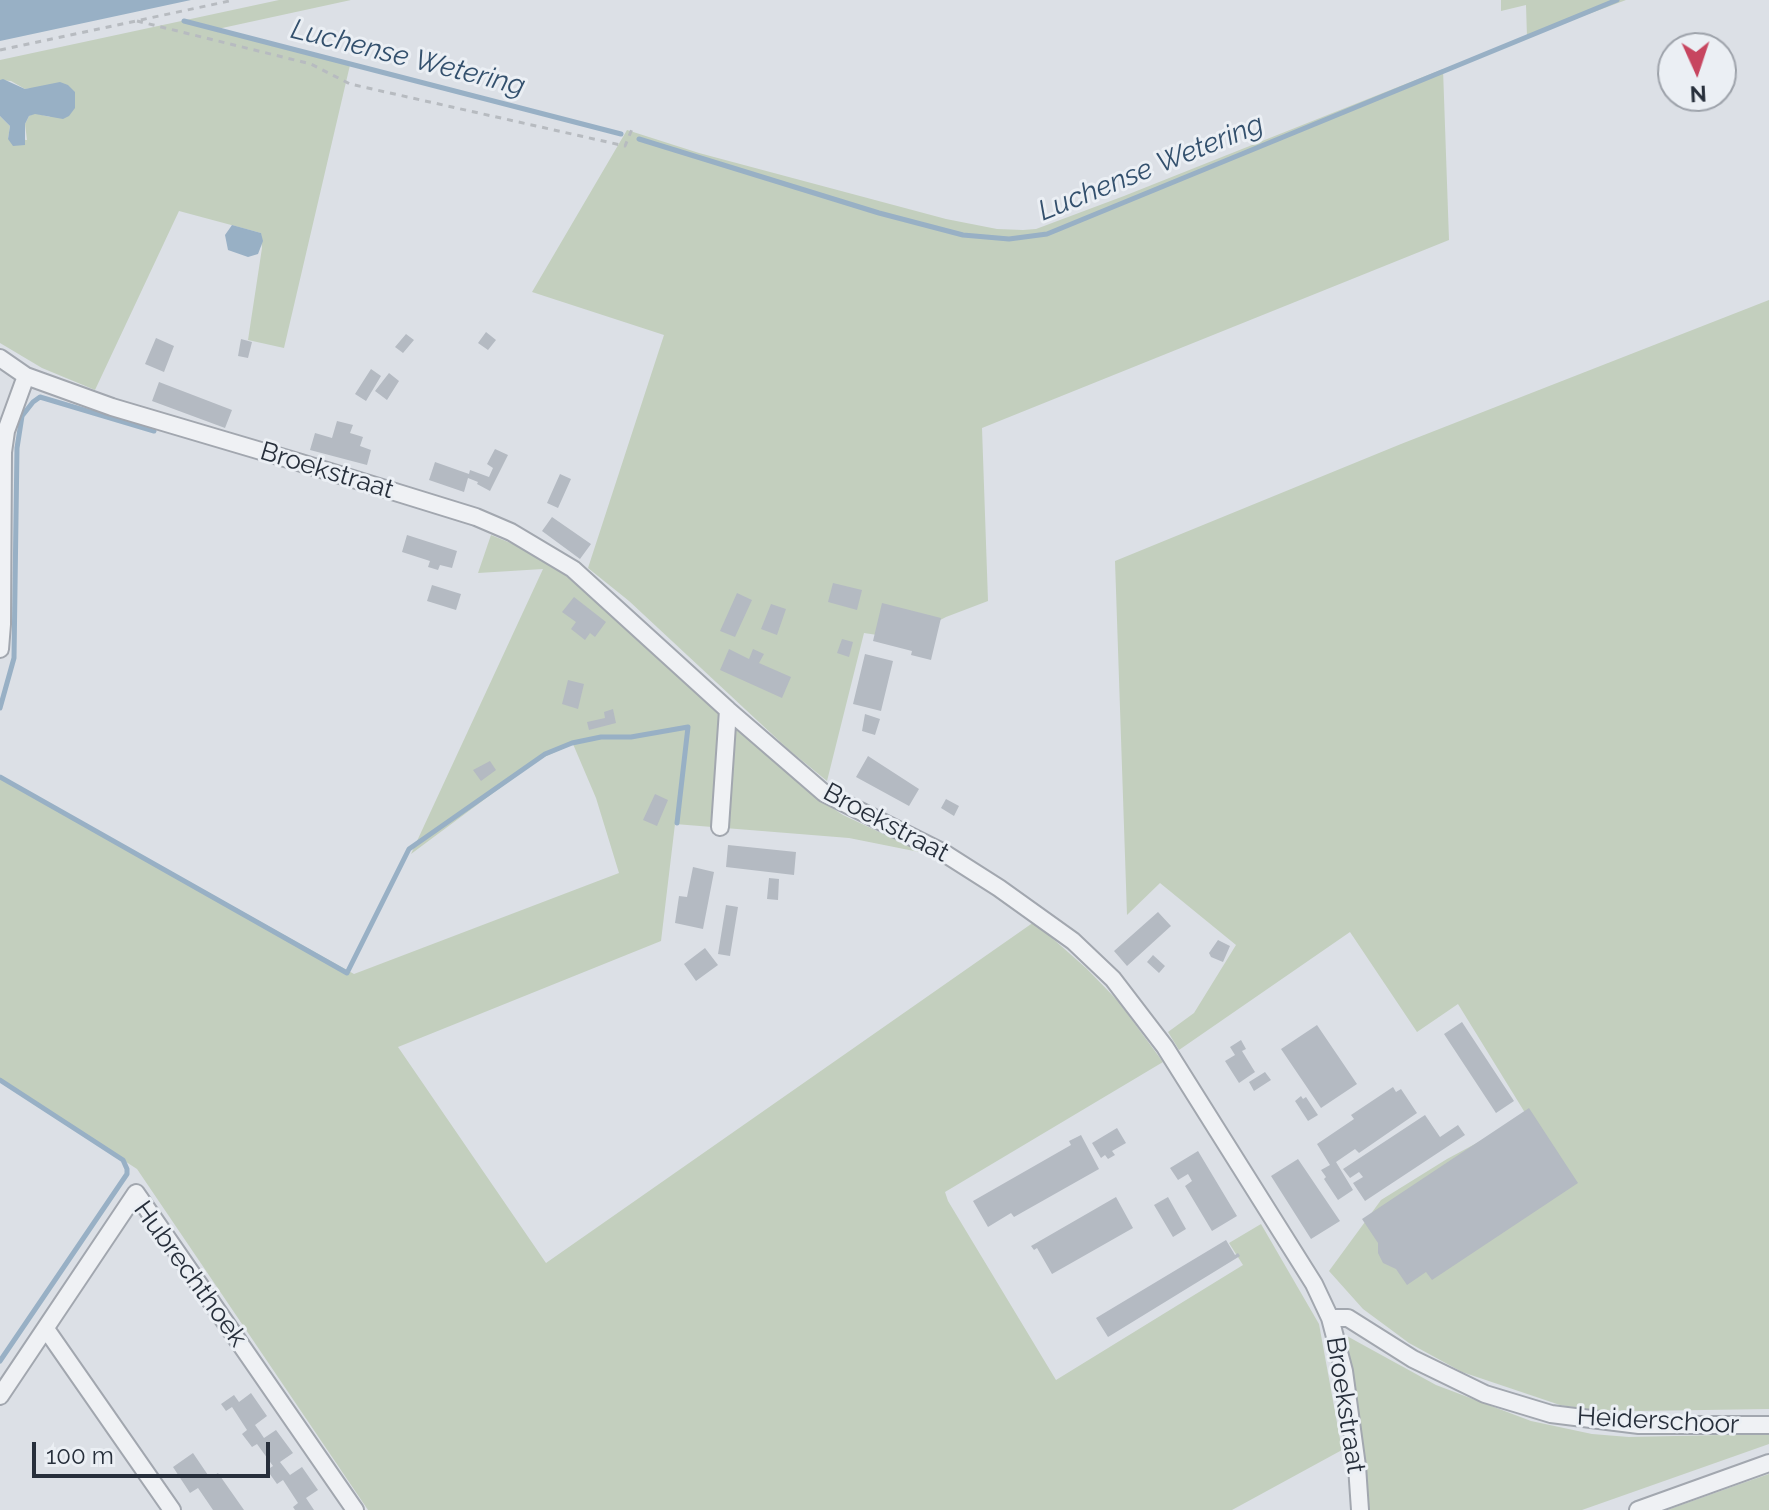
<!DOCTYPE html>
<style>
body{margin:0}
#map{position:relative;width:1769px;height:1510px;overflow:hidden;background:#dce0e6;font-family:Raleway,sans-serif}
canvas{display:block}
.north{position:absolute;left:1657px;top:32px;width:80px;height:80px;box-sizing:border-box;background:#ebeff4;border:2px solid #9da2aa;border-radius:50%;rotate:177deg;font-size:22px;font-weight:700;line-height:32px;text-align:center;color:#272f3b}
.north::after{content:'';display:block;margin:auto;width:28px;height:36px;background:#c7455f;clip-path:polygon(50% 0,100% 100%,50% 72%,0 100%)}
.scale{position:absolute;left:32px;top:1442px;width:238px;height:36px;box-sizing:border-box;border:4px solid #272f3b;border-top:0;padding-left:10px;font-size:24px;line-height:28px;white-space:nowrap;color:#272f3b;-webkit-text-stroke:6px #ebeff4;paint-order:stroke}
</style>
<div id="map">
<canvas width="1769" height="1510"></canvas>
<div class="north">N</div>
<div class="scale">100 m</div>
</div>
<script>
const c = document.querySelector('canvas').getContext('2d');
c.lineJoin = 'round';
function paint(path, color) { c.fillStyle = color; c.fill(path, 'evenodd'); }
const poly = rows => new Path2D(rows.map(r => 'M' + r).join(''));
function strokePath(path, color, width, dash) { c.strokeStyle = color; c.lineWidth = width; c.lineCap = dash ? 'butt' : 'round'; c.setLineDash(dash || []); c.stroke(path); }
function drawText(font, color, halo, rows, align = 'center') {
  c.font = font + ' Raleway,sans-serif'; c.lineWidth = 6; c.setLineDash([]); c.textBaseline = 'middle'; c.strokeStyle = halo; c.fillStyle = color; for (const [text, x, y, turn = 0] of rows) {
    c.save(); c.translate(x, y); c.rotate((+turn || 0) * Math.PI / 180); c.textAlign = isNaN(turn) ? turn : align; if (halo) c.strokeText(text, 0, 0); c.fillText(text, 0, 0); c.restore();
  }
}
paint(poly([
 [279,0,351,0,213,30,350,65,284,348,248,340,262,248,261,233,179,211,95,390,42,368,0,343,0,116,10,126,8,139,27,140,25,124,29,116,35,113,50,117,35,88,25,89,11,81,0,80,0,60],
 [1501,0,1626,0,1527,37,1526,5,1501,11],
 [1443,69,1449,240,982,428,988,601,946,617,904,639,864,633,827,781,789,750,629,601,588,568,664,335,532,292,627,130,699,153,946,219,997,229,1023,230,1036,229,1124,196],
 [1769,300,1769,1409,1640,1411,1595,1410,1560,1405,1462,1372,1409,1343,1363,1309,1329,1271,1381,1200,1447,1159,1527,1116,1458,1004,1417,1032,1350,932,1179,1050,1168,1032,1194,1013,1236,945,1160,883,1127,915,1115,561,1401,444],
 [491,535,518,546,561,572,586,591,807,791,843,815,924,853,849,838,675,824,661,941,398,1047,546,1263,1034,922,1086,968,1118,1001,1163,1062,945,1192,948,1201,1056,1380,1243,1265,1229,1243,1261,1224,1319,1324,1342,1450,1232,1510,368,1510,137,1169,0,1080,0,776,354,974,619,873,596,798,573,744,542,758,520,773,411,854,543,569,478,573],
 [1345,1335,1436,1385,1531,1421,1592,1434,1629,1437,1769,1434,1769,1444,1582,1510,1366,1510,1360,1429],
 [1769,1474,1769,1510,1667,1510,1740,1484]
]), '#c3cfbe');
paint(poly([
 [0,0,191,0,0,41],
 [3,79,25,89,60,82,68,85,75,92,75,108,69,116,63,119,35,114,29,116,25,124,25,145,13,146,8,139,10,126,0,116,0,80],
 [232,225,261,233,263,241,258,254,248,257,228,250,225,235]
]), '#98b0c5');
strokePath(poly([
 [184,21,621,134],
 [639,139,879,213,963,235,1009,239,1047,234,1617,0],
 [0,708,14,658,17,448,22,416,33,402,40,397,154,431],
 [0,777,347,973,409,849,545,754,572,743,601,737,631,737,688,727,677,823],
 [0,1080,123,1160,127,1169,127,1174,0,1361]
]), '#98b0c5', 5);
paint(poly([
 [486,332,496,340,488,350,478,343],
 [406,334,414,340,403,353,395,347],
 [156,338,174,346,164,372,145,364],
 [241,339,252,342,248,358,238,356],
 [371,369,381,376,366,401,355,394],
 [389,373,399,381,387,400,375,391],
 [159,382,232,410,225,428,152,401],
 [337,421,353,425,350,433,363,437,360,446,371,450,367,465,310,450,315,433,332,438],
 [495,449,508,455,490,491,477,484,478,482,468,478,464,492,429,480,435,462,469,474,470,470,489,477,493,468,487,464],
 [560,474,571,479,558,508,547,503],
 [552,517,591,544,580,559,542,531],
 [407,535,457,551,452,568,440,565,438,570,428,567,430,561,402,552],
 [833,583,862,590,857,610,828,602],
 [432,585,461,594,456,610,427,601],
 [737,593,752,600,735,637,720,631],
 [574,597,606,622,595,637,590,633,585,640,571,629,576,622,562,612],
 [882,603,941,618,931,660,911,655,912,651,873,641],
 [771,604,786,609,777,635,761,629],
 [842,639,853,642,849,657,837,653],
 [729,649,749,659,753,649,764,654,759,663,791,677,782,698,720,670],
 [865,654,893,661,881,711,853,704],
 [568,680,584,684,578,709,562,704],
 [613,709,616,723,589,730,587,722,605,718,604,712],
 [865,714,880,719,875,735,862,731],
 [868,756,919,789,909,806,856,777],
 [490,761,496,770,481,781,473,770],
 [655,794,668,800,657,826,643,820],
 [946,799,959,806,954,816,941,808],
 [728,845,796,852,794,875,726,867],
 [693,867,714,872,703,929,675,923,679,896,687,897],
 [769,878,779,879,778,900,767,899],
 [726,905,738,907,730,956,718,954],
 [1158,912,1171,926,1127,966,1114,951],
 [1218,940,1230,946,1223,962,1211,957,1209,953],
 [705,948,718,965,696,981,684,964],
 [1153,955,1165,966,1159,973,1147,962],
 [1462,1022,1514,1101,1496,1113,1444,1034],
 [1317,1025,1357,1084,1321,1108,1281,1049],
 [1241,1040,1246,1049,1242,1051,1255,1072,1239,1083,1225,1061,1235,1055,1230,1047],
 [1265,1072,1271,1080,1254,1091,1249,1082],
 [1393,1087,1396,1092,1401,1089,1417,1113,1359,1153,1355,1149,1336,1162,1353,1190,1338,1200,1324,1179,1326,1177,1321,1170,1330,1165,1317,1144,1354,1119,1351,1115],
 [1301,1096,1303,1099,1306,1097,1318,1115,1308,1121,1295,1101],
 [1529,1108,1578,1183,1432,1280,1426,1272,1407,1285,1396,1269,1383,1263,1378,1253,1378,1243,1362,1219],
 [1425,1115,1440,1137,1458,1125,1465,1135,1365,1201,1353,1183,1363,1177,1359,1172,1350,1178,1343,1169],
 [1117,1128,1126,1143,1112,1151,1115,1155,1108,1159,1105,1155,1101,1158,1092,1143],
 [1081,1135,1099,1169,1014,1217,1011,1213,988,1227,973,1201,1071,1145,1069,1141],
 [1198,1151,1237,1216,1212,1231,1185,1186,1192,1181,1188,1174,1178,1180,1170,1168],
 [1298,1159,1340,1221,1311,1239,1271,1176],
 [1116,1197,1133,1228,1052,1274,1037,1248,1034,1250,1031,1246],
 [1168,1197,1186,1229,1173,1237,1154,1205],
 [1226,1240,1235,1255,1238,1253,1240,1256,1108,1337,1096,1318],
 [251,1393,267,1416,255,1425,260,1432,264,1438,276,1430,293,1453,280,1462,290,1475,302,1467,318,1490,306,1498,314,1510,295,1510,293,1507,298,1503,283,1480,277,1484,267,1470,273,1466,257,1444,252,1447,242,1434,247,1430,232,1407,226,1411,221,1404,234,1395,239,1402],
 [193,1453,210,1478,218,1473,244,1510,213,1510,198,1488,190,1493,173,1467]
]), '#b4bac2');
const minor = poly([
 [0,358,26,376,112,407,298,462,476,517,511,532,573,569,728,710,824,793,944,853,999,888,1073,941,1113,979,1165,1047,1314,1284,1330,1318,1344,1371,1357,1466,1360,1510],
 [0,649,2,624,3,452,6,431,26,376],
 [720,827,728,710],
 [1330,1318,1348,1318,1413,1359,1485,1394,1551,1414,1639,1425,1769,1425],
 [46,1329,172,1510],
 [0,1396,136,1193,355,1510],
 [1638,1510,1769,1463]
]);
strokePath(minor, '#a2a7af', 20);
strokePath(poly([
 [137,21,311,64,350,84,625,146,632,129],
 [0,50,234,0]
]), '#b7bbc0', 3, [6, 6]);
strokePath(minor, '#eff1f4', 16);
drawText('26px', '#272f3b', '#ebeff4', [
 ["Broekstraat",327,471,17],
 ["Broekstraat",886,823,28],
 ["Hubrechthoek",190,1274,54],
 ["Broekstraat",1345,1405,81],
 ["Heiderschoor",1658,1421,3]
]);
drawText('italic 28px', '#33506d', '#ebeff4', [
 ["Luchense Wetering",408,58,14],
 ["Luchense Wetering",1151,168,-22]
]);
</script>
